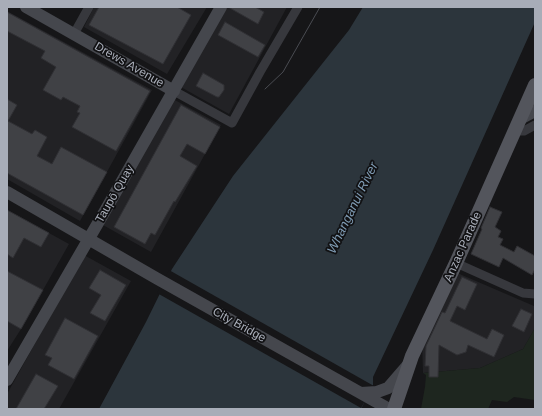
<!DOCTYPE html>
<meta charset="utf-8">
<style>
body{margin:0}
#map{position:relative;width:542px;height:416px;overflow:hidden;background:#161618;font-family:Helvetica,sans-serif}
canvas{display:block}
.frame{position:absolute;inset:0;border:8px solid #a8adb8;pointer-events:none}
</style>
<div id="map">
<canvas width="542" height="416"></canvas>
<div class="frame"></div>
</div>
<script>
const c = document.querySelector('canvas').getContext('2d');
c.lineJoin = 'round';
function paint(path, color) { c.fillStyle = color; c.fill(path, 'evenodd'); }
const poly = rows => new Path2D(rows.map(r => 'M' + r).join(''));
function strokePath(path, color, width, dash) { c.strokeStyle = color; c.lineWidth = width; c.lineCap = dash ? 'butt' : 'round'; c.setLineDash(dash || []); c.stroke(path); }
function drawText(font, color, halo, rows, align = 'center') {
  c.font = font + ' Helvetica,sans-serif'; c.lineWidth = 3.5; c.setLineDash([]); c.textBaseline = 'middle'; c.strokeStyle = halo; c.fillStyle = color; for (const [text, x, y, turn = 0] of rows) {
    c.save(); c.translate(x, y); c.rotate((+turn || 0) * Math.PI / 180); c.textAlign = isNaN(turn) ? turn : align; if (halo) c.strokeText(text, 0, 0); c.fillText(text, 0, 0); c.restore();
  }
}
paint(poly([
 [94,7,207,7,167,74,84,27],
 [223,7,287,7,229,114,179,86],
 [7,11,152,90,80,221,7,179],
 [173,99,221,125,151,252,103,225],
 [7,210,69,244,21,329,7,351],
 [84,255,131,281,59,409,7,409,7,394],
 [455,272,534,306,535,328,523,349,480,368,423,373,422,341]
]), '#222225');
paint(poly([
 [535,328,535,400,514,397,507,402,492,400,488,409,421,409,425,387,426,375,423,373,480,368,523,349]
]), '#1e261f');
paint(poly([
 [363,7,535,7,535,22,433,250,373,377,373,385,361,409,99,409,146,322,172,269,233,176,349,30]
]), '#2c353c');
paint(poly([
 [169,270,374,386,361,408,157,293]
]), '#161618');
const building = poly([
 [99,7,177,7,191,15,163,64,89,25,99,7],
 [228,7,255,7,264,12,258,24,228,7],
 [7,12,150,91,116,151,72,127,80,113,77,112,80,106,63,97,61,100,43,90,56,67,41,58,45,51,7,31,7,12],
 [225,22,265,45,258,57,218,35,225,22],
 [203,73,224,85,224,90,219,97,217,97,196,86,203,73],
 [7,99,17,105,8,121,32,134,35,130,47,137,37,156,52,164,61,147,107,172,83,215,7,173,7,99],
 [181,105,220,127,205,154,187,144,180,156,197,166,175,202,174,201,155,235,151,233,145,244,114,227,181,105],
 [490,207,502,212,495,227,501,231,498,237,503,239,500,245,514,252,517,246,535,256,535,269,532,275,503,258,499,267,471,254,482,229,481,228,490,207],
 [7,210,49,233,41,247,24,238,13,258,7,254,7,210],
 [100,270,126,285,105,321,90,313,101,295,89,288,100,270],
 [7,271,43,290,21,329,7,321,7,271],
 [462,277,477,284,465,310,457,306,450,321,487,339,492,329,504,335,494,357,468,345,466,352,457,355,439,345,438,377,429,377,429,366,425,366,426,346,442,312,445,313,462,277],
 [521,309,532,314,524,332,512,326,521,309],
 [65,318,98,336,74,379,48,365,52,358,45,355,65,318],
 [36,374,58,386,44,409,16,409,36,374]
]);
paint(building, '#404145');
strokePath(building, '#303034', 1);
strokePath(poly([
 [74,34,89,7],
 [174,91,232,123,260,72,298,7],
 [515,131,524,131,535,125],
 [456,263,523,293,535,294]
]), '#37383d', 9);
strokePath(poly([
 [26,7,174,91],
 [520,119,535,111],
 [7,192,156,278,389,409],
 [7,380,109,204,221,7],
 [361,393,377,392,388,388,407,366]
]), '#45474d', 12);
strokePath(poly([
 [394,409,412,356,456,263,535,85]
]), '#53555c', 14);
strokePath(poly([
 [265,89,283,72,320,7]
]), '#4a4c52', 1);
drawText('12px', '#a8adb8', '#111113', [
 ["Drews Avenue",129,65,30],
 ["Taupō Quay",115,194,-60],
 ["Anzac Parade",463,247,-66],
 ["City Bridge",239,325,29]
]);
drawText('italic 13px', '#7f9bb3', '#111113', [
 ["Whanganui River",353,208,-64]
]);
</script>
